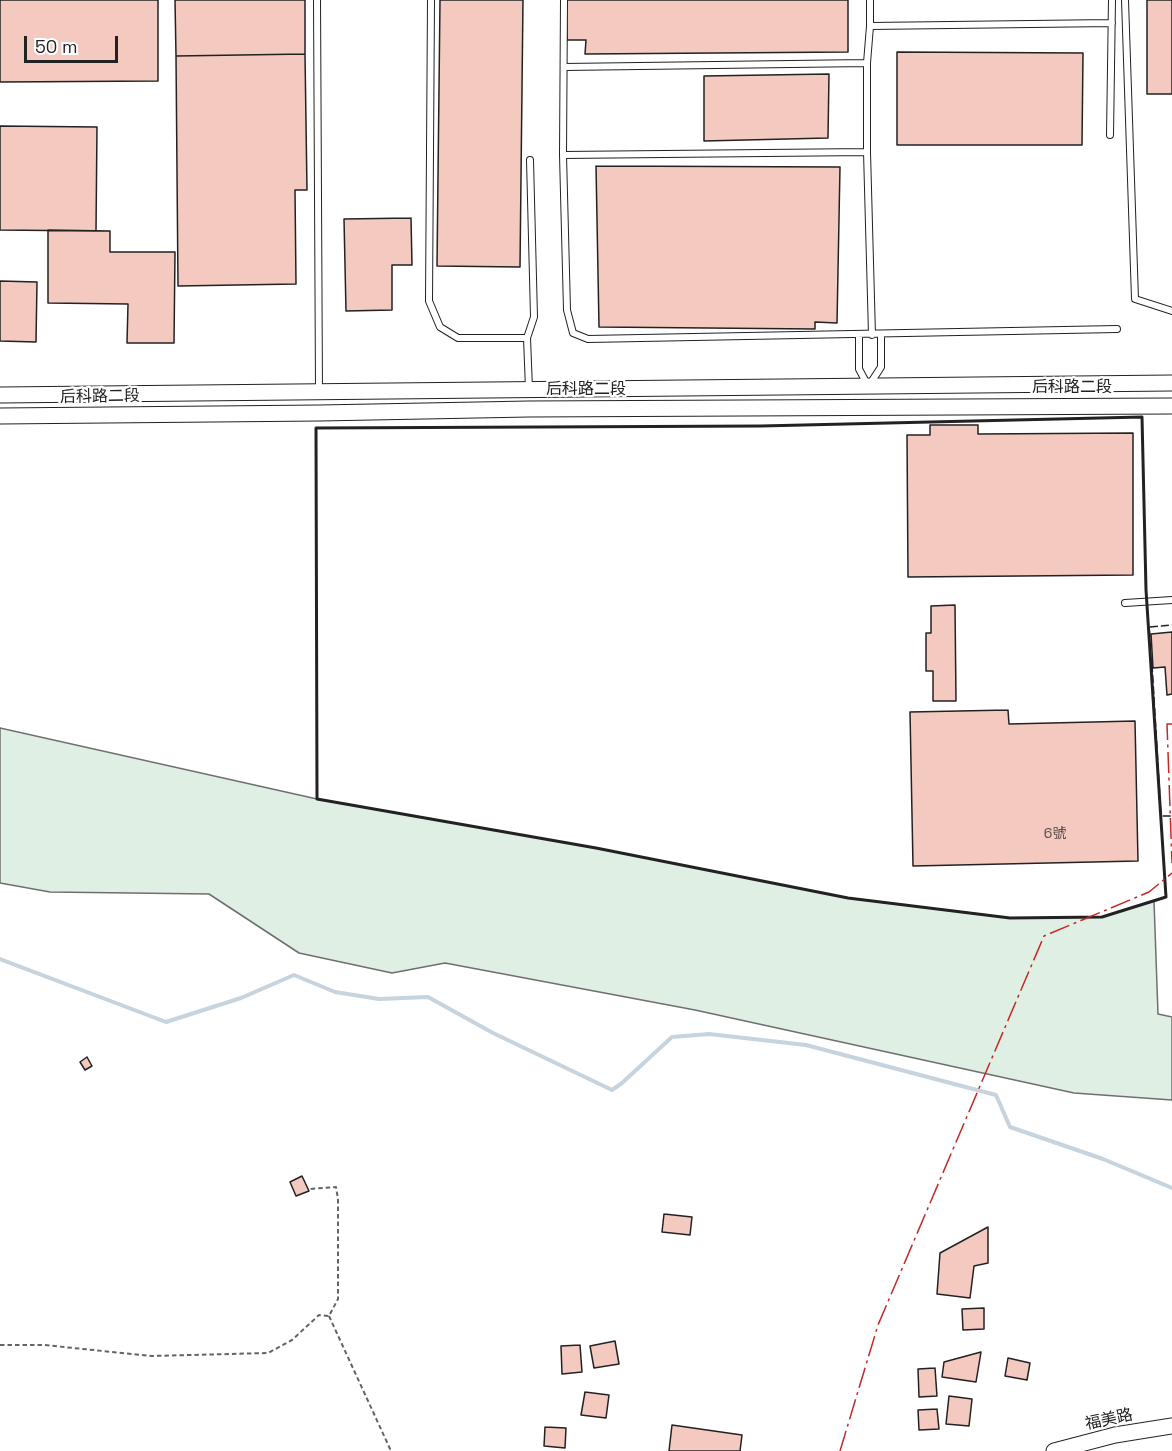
<!DOCTYPE html>
<meta charset="utf-8">
<style>
body{margin:0}
#map{position:relative;width:1172px;height:1451px;overflow:hidden;background:#fff;font-family:"Space Grotesk",sans-serif}
canvas{display:block}
.scale{position:absolute;left:24px;top:36px;width:94px;height:27px;box-sizing:border-box;border:3px solid #222;border-top:0;padding-left:8px;font-size:18px;line-height:21px;white-space:nowrap;color:#222;-webkit-text-stroke:4px #fff;paint-order:stroke}
</style>
<div id="map">
<canvas width="1172" height="1451"></canvas>
<div class="scale">50 m</div>
</div>
<script>
const c = document.querySelector('canvas').getContext('2d');
c.lineJoin = 'round';
function paint(path, color) { c.fillStyle = color; c.fill(path, 'evenodd'); }
const poly = rows => new Path2D(rows.map(r => 'M' + r).join(''));
function strokePath(path, color, width, dash) { c.strokeStyle = color; c.lineWidth = width; c.lineCap = dash ? 'butt' : 'round'; c.setLineDash(dash || []); c.stroke(path); }
function drawText(font, color, halo, rows, align = 'center') {
  c.font = font + ' "Space Grotesk","Noto Sans TC",sans-serif'; c.lineWidth = 4.5; c.setLineDash([]); c.textBaseline = 'middle'; c.strokeStyle = halo; c.fillStyle = color; for (const [text, x, y, turn = 0] of rows) {
    c.save(); c.translate(x, y); c.rotate((+turn || 0) * Math.PI / 180); c.textAlign = isNaN(turn) ? turn : align; if (halo) c.strokeText(text, 0, 0); c.fillText(text, 0, 0); c.restore();
  }
}
const green = poly([
 [0,728,317,799,596,848,848,898,1011,918,1102,917,1154,901,1158,1014,1172,1017,1172,1100,1074,1093,695,1010,445,963,392,973,299,953,209,894,50,892,0,883,0,728]
]);
paint(green, '#e0efe3');
strokePath(green, '#6f6f6f', 1.5);
strokePath(poly([
 [0,959,166,1022,241,998,294,975,335,992,379,999,428,997,493,1033,612,1090,622,1083,672,1037,709,1034,806,1045,996,1095,1010,1127,1103,1159,1172,1188]
]), '#c7d3dd', 4);
const building = poly([
 [0,0,158,0,158,81,0,82,0,0],
 [175,0,305,0,305,54,176,56,175,0],
 [440,0,523,0,520,267,437,266,440,0],
 [566,0,848,0,848,52,585,54,586,40,567,40,566,0],
 [1147,0,1172,0,1172,94,1147,94,1147,0],
 [897,52,1083,53,1082,145,897,145,897,52],
 [305,54,307,190,295,190,296,284,178,286,176,56,305,54],
 [829,74,828,138,704,141,704,76,829,74],
 [0,126,97,127,96,231,0,230,0,126],
 [596,166,840,167,837,323,815,322,815,329,599,327,596,166],
 [411,218,412,265,392,265,392,310,346,311,344,219,411,218],
 [48,230,110,231,110,252,175,252,174,343,127,343,128,304,48,303,48,230],
 [0,281,37,282,36,342,0,341,0,281],
 [930,425,978,425,978,434,1133,433,1133,575,908,577,907,435,930,435,930,425],
 [955,605,956,701,933,701,933,671,926,671,926,633,931,633,931,606,955,605],
 [1172,632,1172,694,1167,695,1165,667,1153,668,1151,634,1172,632],
 [1008,710,1009,724,1135,721,1138,861,913,866,910,712,1008,710],
 [87,1057,92,1066,85,1070,80,1062,87,1057],
 [302,1176,309,1191,296,1196,290,1182,302,1176],
 [664,1214,692,1217,690,1235,662,1232,664,1214],
 [988,1227,988,1263,974,1266,970,1298,937,1294,940,1253,988,1227],
 [984,1308,984,1329,963,1330,962,1309,984,1308],
 [615,1341,619,1364,594,1368,590,1346,615,1341],
 [580,1345,582,1372,562,1374,561,1346,580,1345],
 [981,1352,976,1382,942,1377,944,1362,981,1352],
 [1008,1358,1030,1363,1027,1380,1005,1376,1008,1358],
 [935,1368,937,1396,919,1397,918,1369,935,1368],
 [585,1392,609,1395,606,1418,581,1415,585,1392],
 [949,1396,972,1399,969,1426,946,1424,949,1396],
 [937,1409,939,1429,919,1430,918,1410,937,1409],
 [672,1425,742,1435,740,1451,669,1451,672,1425],
 [545,1427,566,1428,565,1448,544,1446,545,1427]
]);
paint(building, '#f3c9c0');
strokePath(building, '#222', 1.5);
const service = poly([
 [317,0,319,390],
 [431,0,429,301,440,327,458,338,527,338],
 [564,0,563,155,567,310,573,333,588,339,1117,329],
 [870,0,870,26,867,63,867,152,872,335],
 [1125,0,1135,299,1172,311],
 [870,26,1112,23],
 [564,67,867,63],
 [1110,135,1112,0],
 [563,155,867,152],
 [859,335,859,369,867,384],
 [870,384,881,367,881,335],
 [529,389,527,338,534,317,530,160],
 [1125,603,1172,600]
]);
const tertiary = poly([
 [0,395,1172,383],
 [0,416,320,413,529,409,1172,406],
 [1054,1451,1115,1435,1172,1426]
]);
strokePath(service, '#222', 8);
strokePath(tertiary, '#222', 17);
strokePath(poly([
 [329,1316,391,1451],
 [0,1345,44,1345,152,1356,268,1353,292,1340,319,1315,329,1316,338,1299,338,1199,336,1187,310,1189]
]), '#646464', 2, [4.5, 3]);
strokePath(service, '#fff', 6);
strokePath(tertiary, '#fff', 15);
strokePath(poly([
 [1150,637,1149,627,1172,625],
 [1152,664,1161,816,1172,816]
]), '#222', 1.5, [8, 3]);
strokePath(poly([
 [1142,417,1146,590,1166,897,1102,917,1010,918,848,898,596,848,317,799,316,428,761,426,1142,417]
]), '#222', 3);
strokePath(poly([
 [1172,724,1167,724,1172,863],
 [840,1451,878,1325,1044,936,1149,892,1172,873]
]), '#c62828', 1.5, [21, 4.5, 3, 4.5]);
drawText('14px', '#564c4a', null, [
 ["6號",1055,834]
]);
drawText('16px', '#222', '#fff', [
 ["后科路二段",1072,388],
 ["后科路二段",586,390],
 ["后科路二段",100,397,-1],
 ["福美路",1109,1420,-12]
]);
</script>
